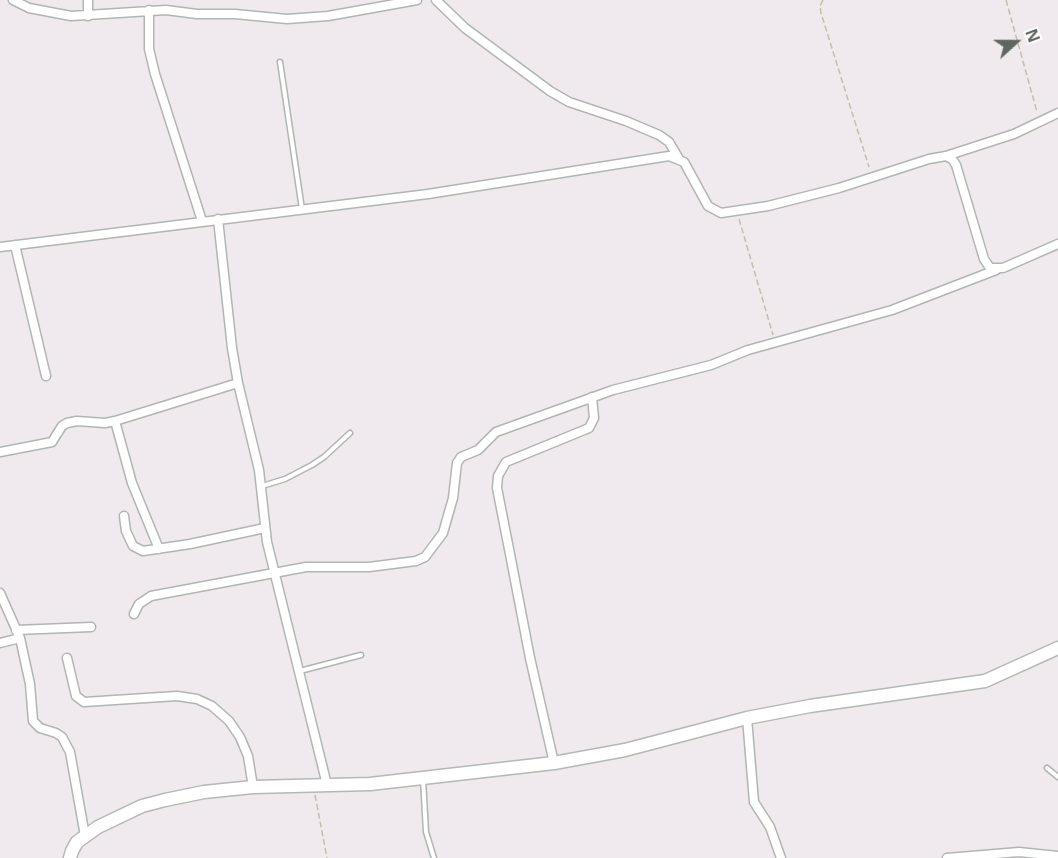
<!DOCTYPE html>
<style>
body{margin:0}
#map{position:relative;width:1058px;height:858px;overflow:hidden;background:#f0e9ed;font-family:"Open Sans",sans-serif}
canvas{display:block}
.north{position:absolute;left:986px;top:12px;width:60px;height:60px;-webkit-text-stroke:4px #fff;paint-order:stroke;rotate:69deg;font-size:16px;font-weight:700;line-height:24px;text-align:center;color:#606761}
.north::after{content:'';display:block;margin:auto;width:21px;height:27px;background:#606761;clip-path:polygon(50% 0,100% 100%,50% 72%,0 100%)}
</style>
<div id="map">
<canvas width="1058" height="858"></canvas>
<div class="north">N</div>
</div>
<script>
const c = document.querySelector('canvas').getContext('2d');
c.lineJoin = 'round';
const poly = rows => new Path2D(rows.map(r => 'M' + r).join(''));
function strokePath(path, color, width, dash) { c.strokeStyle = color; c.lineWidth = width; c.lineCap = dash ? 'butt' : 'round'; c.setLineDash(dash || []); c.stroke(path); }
const lane = poly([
 [280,62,302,209],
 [262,486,285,479,312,465,324,457,350,433],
 [300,671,361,655],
 [1047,768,1058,777],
 [423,779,426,832,434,858]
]);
const street = poly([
 [13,0,29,8,71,16,166,10,197,14,235,14,287,19,328,16,417,0],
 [88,0,88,16],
 [436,0,465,28,550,91,569,102,626,121,659,135,669,142,679,159],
 [149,10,149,49,155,74,202,221],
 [946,156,1014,134,1058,113],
 [218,219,232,348,238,383,259,470,267,542,327,785],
 [15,245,46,376],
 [0,247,428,194,669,156,684,162,708,206,721,213,768,206,839,188,929,159,946,156,952,159,956,165,984,259,990,268,1003,268,1058,244],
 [115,421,132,483,159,549],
 [0,452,52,442,62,426,67,423,77,421,105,423,115,421,238,383],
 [124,516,126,531,133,546,143,551,190,544,265,528],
 [0,593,20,638,30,684,33,721,40,728,56,733,62,737,70,752,85,836],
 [134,614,139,604,151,596,274,573,306,567,369,567,416,561,425,557,443,533,453,498,457,463,461,457,478,450,496,432,613,390,711,365,748,350,892,310,996,270],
 [16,630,91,627],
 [0,643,20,638],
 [67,658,76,696,84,702,177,696,197,699,212,706,229,721,240,737,248,756,253,787],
 [747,718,754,802,770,827,781,858],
 [554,763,530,658,509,549,497,488,498,476,506,462,589,428,594,418,592,397],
 [947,858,1019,852,1058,856]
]);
const secondary = poly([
 [70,858,72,851,77,842,98,827,142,806,165,800,204,792,253,787,370,784,554,763,625,750,747,718,810,706,985,681,1058,648]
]);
strokePath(lane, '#b1b6b2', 7);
strokePath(street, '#b1b6b2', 11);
strokePath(secondary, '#b3b9b4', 15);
strokePath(poly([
 [823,0,820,6,821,13,869,167],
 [1006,0,1037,112],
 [739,219,773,335],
 [315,795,327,858]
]), '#c4c0a3', 1.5, [6, 3]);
strokePath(lane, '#fff', 4);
strokePath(street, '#fff', 8);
strokePath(secondary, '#fff', 12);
</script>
